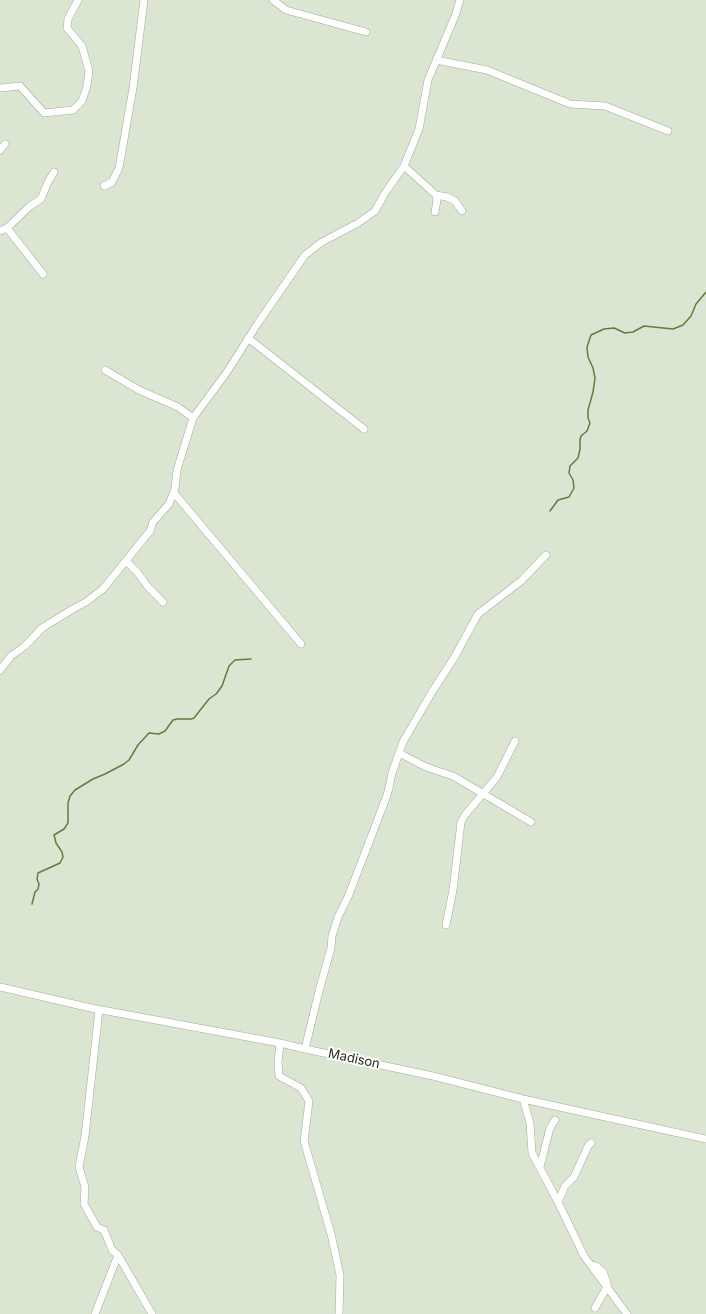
<!DOCTYPE html>
<style>
body{margin:0}
canvas{display:block;background:#dae6d1}
</style>
<canvas width="706" height="1314"></canvas>
<script>
const c = document.querySelector('canvas').getContext('2d');
c.lineJoin = 'round';
const poly = rows => new Path2D(rows.map(r => 'M' + r).join(''));
function strokePath(path, color, width, dash) { c.strokeStyle = color; c.lineWidth = width; c.lineCap = dash ? 'butt' : 'round'; c.setLineDash(dash || []); c.stroke(path); }
function drawText(font, color, halo, rows, align = 'center') {
  c.font = font + ' Inter,sans-serif'; c.lineWidth = 4; c.setLineDash([]); c.textBaseline = 'middle'; c.strokeStyle = halo; c.fillStyle = color; for (const [text, x, y, turn = 0] of rows) {
    c.save(); c.translate(x, y); c.rotate((+turn || 0) * Math.PI / 180); c.textAlign = isNaN(turn) ? turn : align; if (halo) c.strokeText(text, 0, 0); c.fillText(text, 0, 0); c.restore();
  }
}
strokePath(poly([
 [550,511,558,500,569,497,574,488,573,480,569,473,570,466,578,458,580,449,580,440,581,436,587,431,590,423,588,418,588,410,593,392,595,378,593,368,588,357,587,347,591,335,604,329,614,328,625,333,633,332,644,326,673,329,683,325,691,316,696,304,706,292],
 [32,904,35,892,38,889,39,884,37,879,38,873,60,863,63,857,62,852,56,843,54,835,64,829,68,823,68,803,70,796,75,790,93,779,105,774,124,764,129,760,138,745,149,733,159,734,165,731,173,720,177,719,191,719,194,718,209,699,216,694,222,686,229,666,235,660,251,659]
]), '#5f7f3e', 1.5);
const minor = poly([
 [273,0,286,10,366,32],
 [436,60,487,70,570,104,605,106,668,131],
 [0,88,20,86,44,113,73,110,82,101,87,86,89,71,82,46,67,28,68,19,78,0],
 [0,150,5,144],
 [404,166,436,195,447,197,455,201,462,211],
 [104,186,112,182,119,168,133,88,144,0],
 [435,212,437,200,436,195],
 [7,228,43,274],
 [0,231,7,228,30,206,41,199,48,182,54,172],
 [248,338,364,429],
 [105,370,139,390,178,407,193,418],
 [174,493,301,644],
 [126,561,137,572,148,587,163,602],
 [0,670,11,656,25,646,42,628,73,609,86,602,103,589,150,531,153,522,169,504,175,489,177,470,193,418,227,372,258,323,305,255,322,242,358,223,375,211,385,193,404,166,419,129,428,80,455,16,460,0],
 [399,753,426,767,453,776,531,822],
 [446,925,453,890,461,822,465,815,497,777,515,741],
 [0,987,91,1008,280,1043,305,1049,433,1076,523,1099,706,1139],
 [99,1010,85,1136,79,1167,85,1187,84,1204,97,1227,104,1230,112,1250,118,1255,152,1314],
 [280,1043,278,1062,279,1076,301,1088,309,1101,304,1141,331,1234,340,1275,339,1314],
 [305,1049,319,991,331,948,332,936,338,917,348,897,386,798,389,788,392,773,403,742,432,692,454,658,478,614,521,581,546,555],
 [523,1099,530,1123,532,1153,558,1202,584,1256,627,1314],
 [540,1167,550,1128,555,1120],
 [558,1202,565,1186,574,1177,588,1146,591,1143],
 [591,1265,596,1266,603,1272,607,1283,607,1287,595,1308],
 [95,1314,118,1255]
]);
strokePath(minor, '#a1ac98', 8);
strokePath(minor, '#fff', 7);
drawText('13px', '#242921', '#fff', [
 ["Madison",354,1059,12]
]);
</script>
